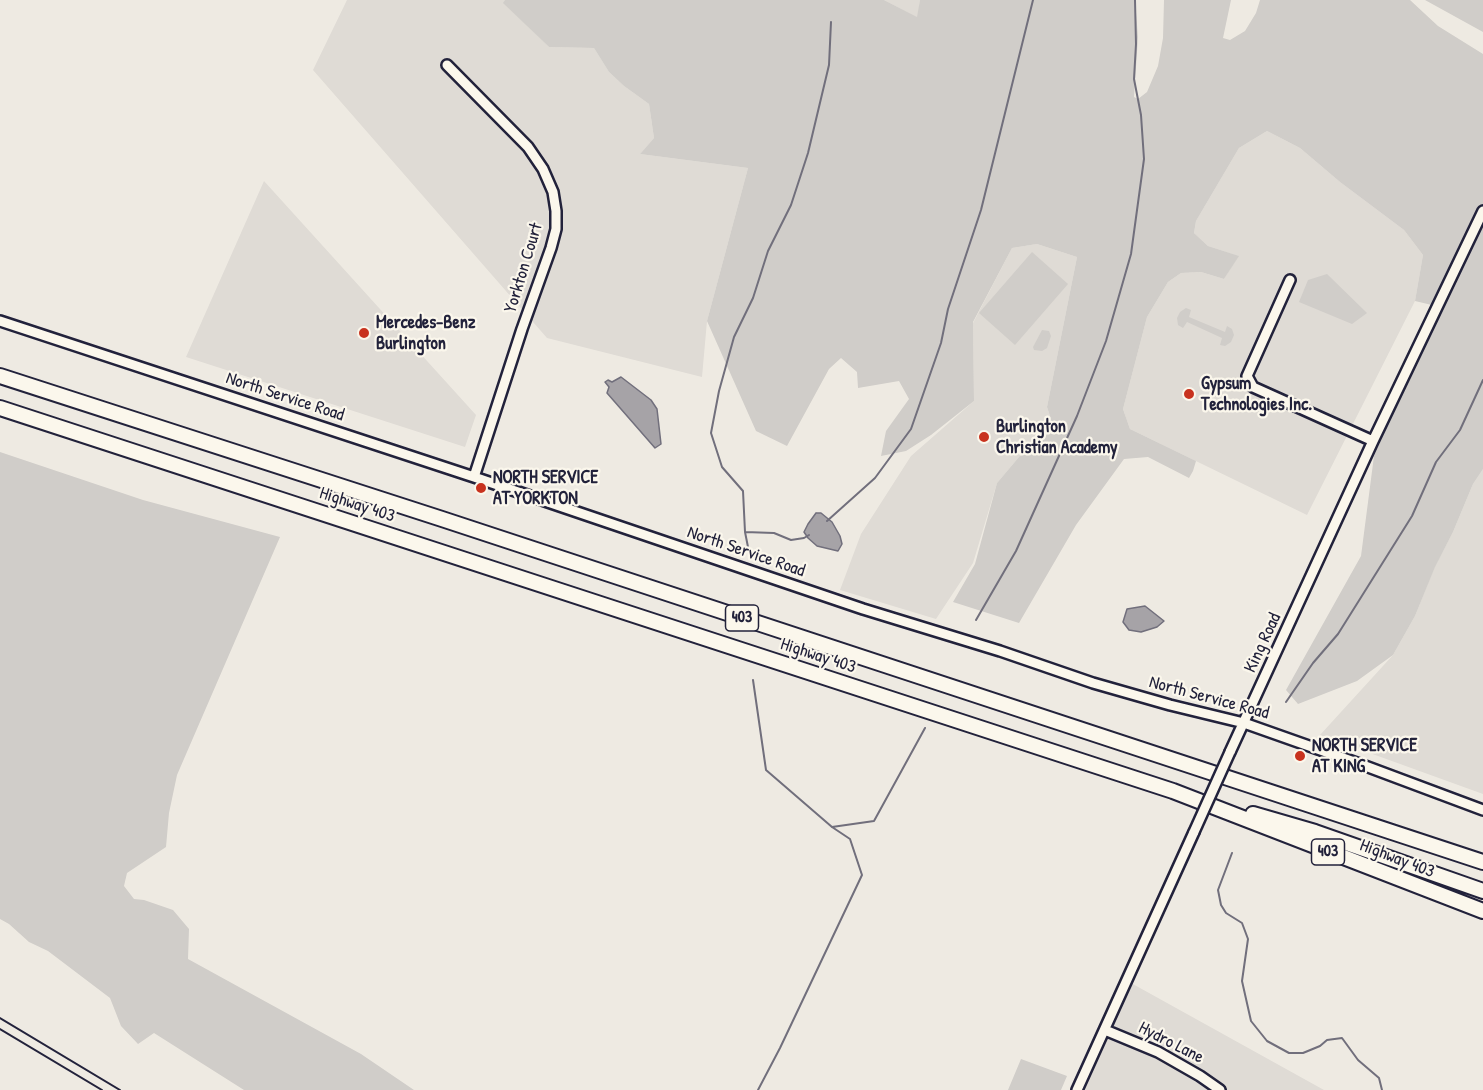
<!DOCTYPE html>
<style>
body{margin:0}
canvas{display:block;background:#eeeae2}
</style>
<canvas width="1483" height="1090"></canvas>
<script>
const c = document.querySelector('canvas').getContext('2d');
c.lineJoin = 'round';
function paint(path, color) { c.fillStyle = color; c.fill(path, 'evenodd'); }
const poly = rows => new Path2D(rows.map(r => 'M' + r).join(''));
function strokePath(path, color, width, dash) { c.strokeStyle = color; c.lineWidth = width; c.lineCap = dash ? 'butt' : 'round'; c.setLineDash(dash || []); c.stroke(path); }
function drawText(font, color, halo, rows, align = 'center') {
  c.font = font + ' "Patrick Hand",sans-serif'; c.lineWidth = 4.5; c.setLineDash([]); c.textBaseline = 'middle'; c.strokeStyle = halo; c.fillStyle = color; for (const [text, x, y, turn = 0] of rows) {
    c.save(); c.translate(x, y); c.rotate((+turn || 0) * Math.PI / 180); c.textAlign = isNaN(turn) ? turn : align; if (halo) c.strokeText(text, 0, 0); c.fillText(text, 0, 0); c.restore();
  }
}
paint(poly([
 [347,0,505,0,504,3,549,47,594,48,609,72,624,86,649,104,654,138,640,154,748,168,707,321,702,377,547,338,313,70],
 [884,0,920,0,918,18],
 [1267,131,1300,148,1340,182,1404,230,1423,255,1415,301,1307,515,1130,429,1123,409,1147,317,1168,282,1181,273,1201,272,1224,279,1238,256,1208,246,1194,233,1196,221,1239,148],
 [264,181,476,415,465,447,186,357],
 [1037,244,1077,257,1047,407,1051,419,997,483,973,563,936,619,840,590,861,534,911,456,974,401,973,323,1012,248],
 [1483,469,1483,794,1320,735,1393,655,1415,616,1435,566,1453,532,1473,484],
 [1131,983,1324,1090,1080,1090]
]), '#dfdbd5');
paint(poly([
 [505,0,884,0,917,17,920,0,1135,0,1138,37,1134,97,1138,99,1147,92,1158,66,1163,38,1164,0,1231,0,1223,38,1230,40,1245,31,1256,13,1260,0,1410,0,1438,26,1483,54,1483,469,1473,484,1453,532,1435,567,1415,616,1393,655,1357,681,1298,704,1286,690,1361,556,1374,456,1413,367,1436,306,1415,301,1423,255,1404,230,1340,182,1300,148,1267,131,1239,148,1196,221,1194,233,1208,246,1239,256,1224,279,1201,272,1181,273,1168,282,1147,317,1123,409,1130,429,1196,461,1193,471,1189,478,1148,457,1124,459,1076,525,1019,623,953,602,975,564,997,483,1051,419,1047,407,1077,257,1037,244,1012,248,973,322,974,401,931,435,906,451,881,456,886,431,909,399,899,381,858,388,857,372,841,358,829,369,787,446,756,431,707,321,748,168,640,154,654,138,649,104,624,86,609,72,594,48,549,47,503,3],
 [1425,0,1483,0,1483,32],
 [1032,252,1068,284,1015,345,979,313],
 [1327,274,1367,313,1352,324,1299,302,1308,280],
 [1186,308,1191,310,1189,317,1225,332,1227,326,1232,329,1234,335,1231,342,1225,346,1220,345,1222,338,1187,322,1183,328,1178,325,1177,318,1180,312],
 [1042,330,1049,331,1051,336,1047,348,1042,351,1034,350,1033,347],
 [0,452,143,500,280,537,177,775,169,813,166,847,127,873,124,886,134,899,144,900,173,910,189,929,188,959,361,1054,414,1090,244,1090,154,1033,138,1044,121,1026,110,998,48,951,29,942,9,924,0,919],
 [1021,1059,1067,1076,1061,1090,1008,1090]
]), '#d0cdc9');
const water = poly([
 [621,377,651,400,657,409,661,444,655,448,607,393,609,387,605,382,608,380,612,382,621,377],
 [816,513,821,513,832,522,840,536,842,544,838,551,817,546,808,538,804,532,808,524,816,513],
 [1145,606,1164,621,1157,627,1141,632,1129,630,1123,622,1127,609,1145,606]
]);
paint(water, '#a6a3a7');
strokePath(water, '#716f7c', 1.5);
strokePath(poly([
 [827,521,875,478,911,429,941,343,948,309,981,210,1033,0],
 [745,532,774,533,791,540,804,538,809,535],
 [749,552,745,532,743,491,722,467,711,433,719,391,734,337,753,298,768,251,791,205,808,153,829,65,831,22],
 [976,620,1016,551,1077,416,1106,341,1131,254,1144,159,1141,115,1134,79,1136,44,1135,0],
 [753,680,766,770,832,827,850,839,862,875,780,1048,758,1090],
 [1286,702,1313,663,1338,634,1412,516,1436,462,1460,430,1483,380],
 [832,827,874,821,925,728],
 [1232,853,1218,890,1221,905,1226,913,1242,923,1248,939,1242,981,1251,1021,1267,1041,1289,1053,1303,1053,1320,1046,1327,1040,1342,1038,1358,1060,1379,1078,1382,1090]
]), '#716f7c', 2);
const minor = poly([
 [447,65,528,147,543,169,553,192,556,211,556,229,551,248,522,329,474,477],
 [1290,280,1247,376,1253,387,1373,441],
 [0,321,474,477,863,609,1000,651,1093,683,1170,705,1244,723,1360,764,1483,810],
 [1230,752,1373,441,1483,211],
 [1105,1030,1158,1052,1200,1076,1220,1090],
 [1077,1090,1194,832]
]);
const highway = poly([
 [0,376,442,519,1483,862],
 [0,408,1173,791,1483,911],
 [1253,814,1315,832,1483,891]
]);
strokePath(minor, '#22223b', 14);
strokePath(highway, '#22223b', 18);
strokePath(minor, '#fbf7ec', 9);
strokePath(highway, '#fbf7ec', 14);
strokePath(poly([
 [0,1018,120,1090],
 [0,1029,102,1090]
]), '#22223b', 2);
const minorBridge = poly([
 [1194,832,1230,752]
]);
strokePath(minorBridge, '#22223b', 14, []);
strokePath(minorBridge, '#fbf7ec', 9);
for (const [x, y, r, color] of [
 [364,333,6,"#c8321e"],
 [1189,394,6,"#c8321e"],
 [984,437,6,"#c8321e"],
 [481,488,6,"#c8321e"],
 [1300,756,6,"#c8321e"]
]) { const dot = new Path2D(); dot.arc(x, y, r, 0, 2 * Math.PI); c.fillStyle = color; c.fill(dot); strokePath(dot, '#fbf7ec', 2); }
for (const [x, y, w] of [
 [742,618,33],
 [1328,852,33]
]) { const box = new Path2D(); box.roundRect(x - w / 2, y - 13, w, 26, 4.5); c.fillStyle = '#fbf7ec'; c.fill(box); strokePath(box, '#22223b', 1.5); }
drawText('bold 16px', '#22223b', null, [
 ["403",742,618],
 ["403",1328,852]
]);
drawText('18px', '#22223b', '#fbf7ec', [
 ["Yorkton Court",524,268,-73],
 ["North Service Road",285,397,18],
 ["Highway 403",357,505,18],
 ["North Service Road",746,552,19],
 ["King Road",1263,643,-65],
 ["Highway 403",818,656,18],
 ["North Service Road",1209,698,15],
 ["Highway 403",1397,859,21],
 ["Hydro Lane",1171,1043,27]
]);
drawText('bold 18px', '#22223b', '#fbf7ec', [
 ["Mercedes-Benz",376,323],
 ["Burlington",376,344],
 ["Gypsum",1201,384],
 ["Technologies Inc.",1201,405],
 ["Burlington",996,427],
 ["Christian Academy",996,448],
 ["NORTH SERVICE",493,478],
 ["AT YORKTON",493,499],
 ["NORTH SERVICE",1312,746],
 ["AT KING",1312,767]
], 'left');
</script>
